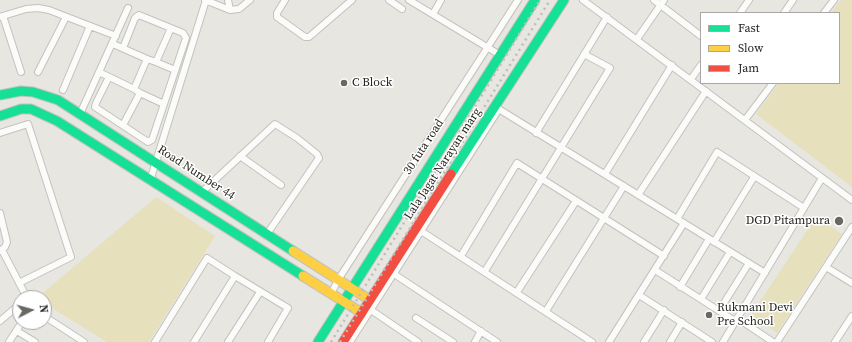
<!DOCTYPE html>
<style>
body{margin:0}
#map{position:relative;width:852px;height:342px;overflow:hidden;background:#e7e6e0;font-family:"Source Serif 4",serif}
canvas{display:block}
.legend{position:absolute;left:700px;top:12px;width:140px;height:72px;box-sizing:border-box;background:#fff;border:1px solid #a8a7a6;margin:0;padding:5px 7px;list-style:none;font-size:12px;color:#252420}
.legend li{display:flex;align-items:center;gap:8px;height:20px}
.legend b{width:20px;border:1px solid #a8a7a6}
.north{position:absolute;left:12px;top:290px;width:40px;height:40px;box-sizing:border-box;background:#fff;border:1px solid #a8a7a6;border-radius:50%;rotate:84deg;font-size:11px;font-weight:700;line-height:16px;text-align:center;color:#252420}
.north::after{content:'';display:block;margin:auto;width:14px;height:18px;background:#696863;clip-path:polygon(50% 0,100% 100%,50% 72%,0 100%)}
</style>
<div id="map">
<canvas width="852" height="342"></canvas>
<ul class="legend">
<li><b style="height:5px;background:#16e098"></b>Fast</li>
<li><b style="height:5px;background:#ffcf43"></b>Slow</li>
<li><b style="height:5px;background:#f24e42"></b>Jam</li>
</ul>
<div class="north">N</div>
</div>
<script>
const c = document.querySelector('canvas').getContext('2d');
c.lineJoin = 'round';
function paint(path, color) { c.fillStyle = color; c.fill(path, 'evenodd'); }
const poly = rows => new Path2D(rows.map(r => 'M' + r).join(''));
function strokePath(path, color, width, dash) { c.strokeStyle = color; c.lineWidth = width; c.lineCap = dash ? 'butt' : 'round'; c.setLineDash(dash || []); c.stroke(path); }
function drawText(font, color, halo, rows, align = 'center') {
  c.font = font + ' "Source Serif 4",serif'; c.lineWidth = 3; c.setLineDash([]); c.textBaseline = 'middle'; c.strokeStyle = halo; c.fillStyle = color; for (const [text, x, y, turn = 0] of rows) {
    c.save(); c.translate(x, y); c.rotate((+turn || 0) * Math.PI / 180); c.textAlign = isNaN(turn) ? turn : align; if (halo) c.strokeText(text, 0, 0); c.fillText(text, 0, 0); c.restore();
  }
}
paint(poly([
 [841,0,852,0,852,187,756,114,779,83,839,83,839,13,831,13],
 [156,197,215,236,149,342,107,342,44,303,44,298,37,298],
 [816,217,842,234,777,333,751,315]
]), '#e6e0bd');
const street = poly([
 [205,0,230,10,239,9,250,0],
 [228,0,230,10],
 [285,0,277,13,277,17,305,37,309,37,352,0],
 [389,0,402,9],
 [409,0,500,55],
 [583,0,852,200],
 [654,0,701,36],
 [740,13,749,0],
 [784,13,793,0],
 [824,13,834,0],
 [433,14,441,0],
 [3,16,21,72],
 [0,17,26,9,38,8,49,10,116,36],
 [637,39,664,0],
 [147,59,156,62,171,28],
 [156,62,175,70],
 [38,72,66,17],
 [99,72,134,89,147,59,113,44],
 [109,77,96,103,95,107,148,142,152,140,186,38,183,33,139,15,135,18,123,48],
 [691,79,701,65],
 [63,90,90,26],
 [140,93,164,104],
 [497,108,765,273],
 [80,114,128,8],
 [745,120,773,83],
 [123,125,140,93,134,89],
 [0,133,28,124,71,257,19,283],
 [536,133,607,17],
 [240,156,281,185],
 [605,174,672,65],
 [150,181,206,0],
 [202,192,275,124,297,138,317,154,319,158,267,234],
 [638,195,706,91],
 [0,213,7,242,5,247,0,251],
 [677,219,717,152,804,208],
 [421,231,592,342],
 [714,242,754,177],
 [2,250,27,298],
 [461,256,517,163,664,256],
 [826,267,852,283],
 [655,270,735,321],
 [485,271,610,68,584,54],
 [391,272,497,342],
 [680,287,709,239],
 [517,292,576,201],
 [331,294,338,280,518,0],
 [639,295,712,342],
 [701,299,730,252],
 [368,308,418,342],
 [546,311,624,186],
 [719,311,749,263],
 [44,316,84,342],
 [416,318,453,342],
 [737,318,773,342],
 [0,321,20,304],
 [17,331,35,342],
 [9,342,22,322],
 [155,342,207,258,235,276],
 [194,342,235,276,288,308,268,342],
 [228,342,260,292],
 [350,342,499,109],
 [475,342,481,331],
 [609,342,684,223],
 [644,342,664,310],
 [670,342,682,322],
 [723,342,822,178],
 [777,342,852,227],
 [835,342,852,316]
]);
const fast = poly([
 [0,95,21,91,33,92,58,100,293,251],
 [0,116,21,109,31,109,57,121,303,276],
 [451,174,564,0],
 [318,342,535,0]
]);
const slow = poly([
 [293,251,370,300],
 [303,276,362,313]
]);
const jam = poly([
 [343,342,451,174]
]);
strokePath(street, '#c3c2bd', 8);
strokePath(fast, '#c3c2bd', 11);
strokePath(slow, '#c3c2bd', 11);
strokePath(jam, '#c3c2bd', 11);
strokePath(street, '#fbfbfa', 6);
strokePath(fast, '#16e098', 9);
strokePath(slow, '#ffcf43', 9);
strokePath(jam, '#f24e42', 9);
strokePath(poly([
 [331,342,540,0],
 [340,342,550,0]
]), '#bdbdbc', 2.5, [2, 4]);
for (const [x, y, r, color] of [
 [344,83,4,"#696863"],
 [839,221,5,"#696863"],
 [709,315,4,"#696863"]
]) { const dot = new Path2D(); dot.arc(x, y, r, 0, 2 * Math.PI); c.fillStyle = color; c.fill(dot); strokePath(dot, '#fff', 1.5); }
drawText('12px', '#252420', '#fff', [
 ["C Block",352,83],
 ["DGD Pitampura",830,221,"right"],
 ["Rukmani Devi",717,308],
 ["Pre School",717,322]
], 'left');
drawText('12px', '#252420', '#fff', [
 ["30 futa road",424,147,-57],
 ["Lala Jagat Narayan marg",443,164,-57],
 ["Road Number 44",196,173,33]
]);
</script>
